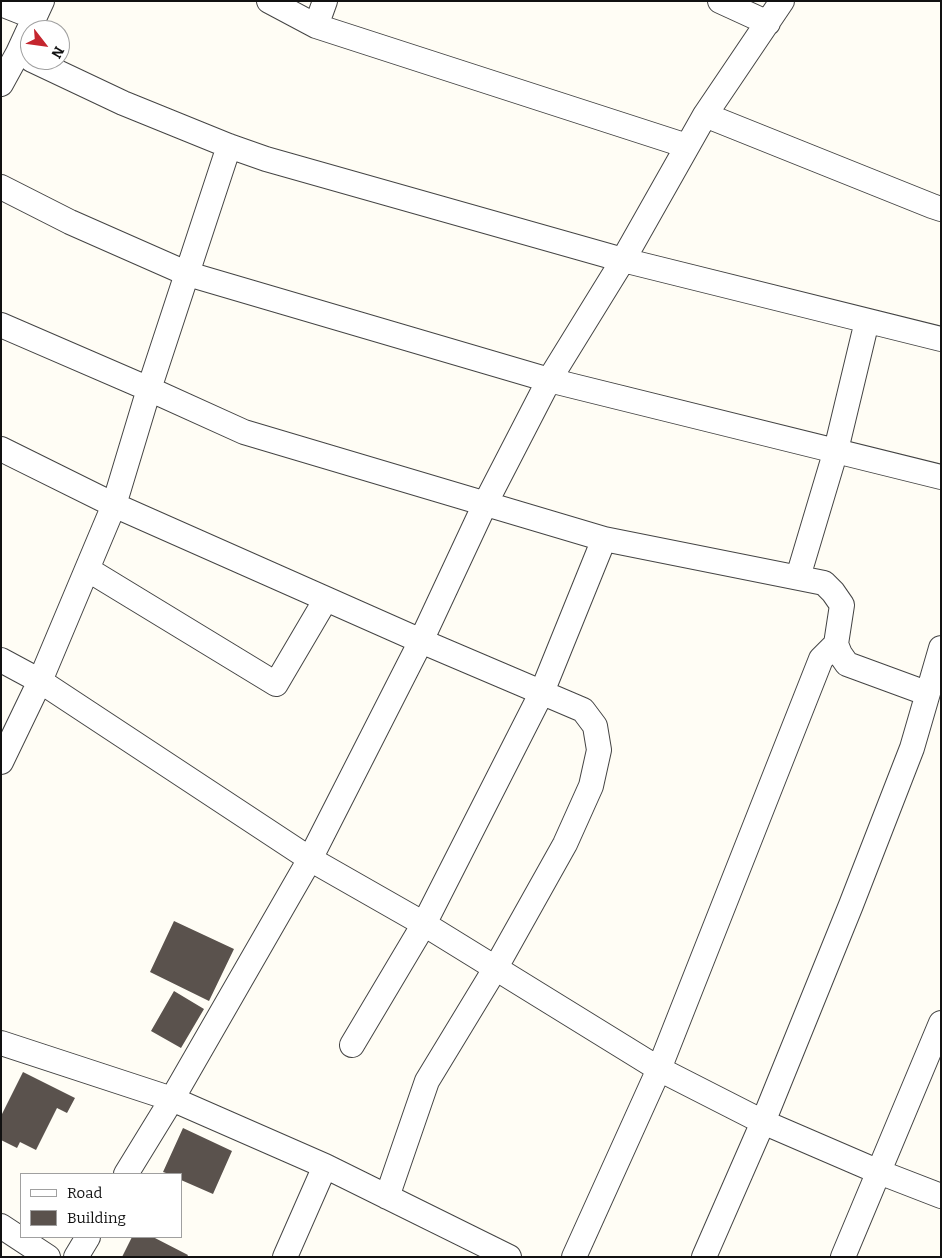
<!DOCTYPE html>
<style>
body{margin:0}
#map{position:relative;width:942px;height:1258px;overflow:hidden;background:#fffdf5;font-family:Bitter,serif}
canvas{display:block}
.frame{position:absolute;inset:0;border:2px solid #111;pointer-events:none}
.legend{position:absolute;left:20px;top:1173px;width:162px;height:65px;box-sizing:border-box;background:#fff;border:1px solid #a0a0a0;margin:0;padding:6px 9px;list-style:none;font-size:15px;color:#111}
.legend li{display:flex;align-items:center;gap:10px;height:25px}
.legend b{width:25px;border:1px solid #a0a0a0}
.north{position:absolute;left:20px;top:20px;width:50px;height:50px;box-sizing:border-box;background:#fff;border:1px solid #a0a0a0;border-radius:50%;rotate:120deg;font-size:14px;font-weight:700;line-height:20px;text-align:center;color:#111}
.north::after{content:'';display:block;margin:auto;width:18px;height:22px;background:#c4262e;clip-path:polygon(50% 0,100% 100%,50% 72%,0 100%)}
</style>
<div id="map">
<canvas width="942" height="1258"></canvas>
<div class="frame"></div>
<ul class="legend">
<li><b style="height:6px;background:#fff"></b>Road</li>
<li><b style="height:14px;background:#5a524d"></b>Building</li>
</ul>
<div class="north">N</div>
</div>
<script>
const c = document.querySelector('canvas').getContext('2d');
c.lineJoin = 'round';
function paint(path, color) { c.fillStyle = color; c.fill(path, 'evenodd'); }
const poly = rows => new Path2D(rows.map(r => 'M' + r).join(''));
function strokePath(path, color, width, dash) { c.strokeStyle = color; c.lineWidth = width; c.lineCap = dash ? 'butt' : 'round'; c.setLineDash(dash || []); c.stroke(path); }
paint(poly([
 [174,921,234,949,209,1001,150,972],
 [174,991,204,1009,181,1048,151,1031],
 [23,1072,75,1098,67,1113,57,1108,36,1150,20,1142,17,1148,1,1140,1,1116],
 [183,1128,232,1151,213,1194,181,1180,181,1174,169,1174,163,1172],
 [132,1237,153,1237,188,1255,187,1257,122,1257]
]), '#5a524d');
const minor = poly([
 [269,1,316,26,687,146],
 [720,1,768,23],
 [1,4,34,17],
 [316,26,325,1],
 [32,60,123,103,229,146,266,159,623,260,941,339],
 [1,84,18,53,42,1],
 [705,115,932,206,941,209],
 [1,187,70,222,188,274,549,380,941,477],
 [1,325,149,389,244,432,604,539,824,583,833,592,842,605,836,644,840,654,847,664,926,693],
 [1,449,114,505,421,641,583,710,595,726,599,750,591,786,565,844,495,969,427,1081,387,1197],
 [87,569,276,684,326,599],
 [798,577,836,450,867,321],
 [1,660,40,681,310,859,424,924,659,1069,763,1122,879,1172,941,1196],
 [1,762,40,681,114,505,149,389,229,146],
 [1,1043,172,1099,325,1166,509,1257],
 [352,1045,424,924,542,692,604,539],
 [126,1174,172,1099,310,859,421,641,485,504,549,380,623,260,705,115,782,1],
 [1,1226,48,1257],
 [76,1257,88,1237],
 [285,1257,325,1166],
 [574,1257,659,1069,821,659,836,644],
 [704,1257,763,1122,851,905,912,748,941,648],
 [843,1257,941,1023]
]);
strokePath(minor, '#444', 26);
strokePath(minor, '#fff', 24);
</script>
